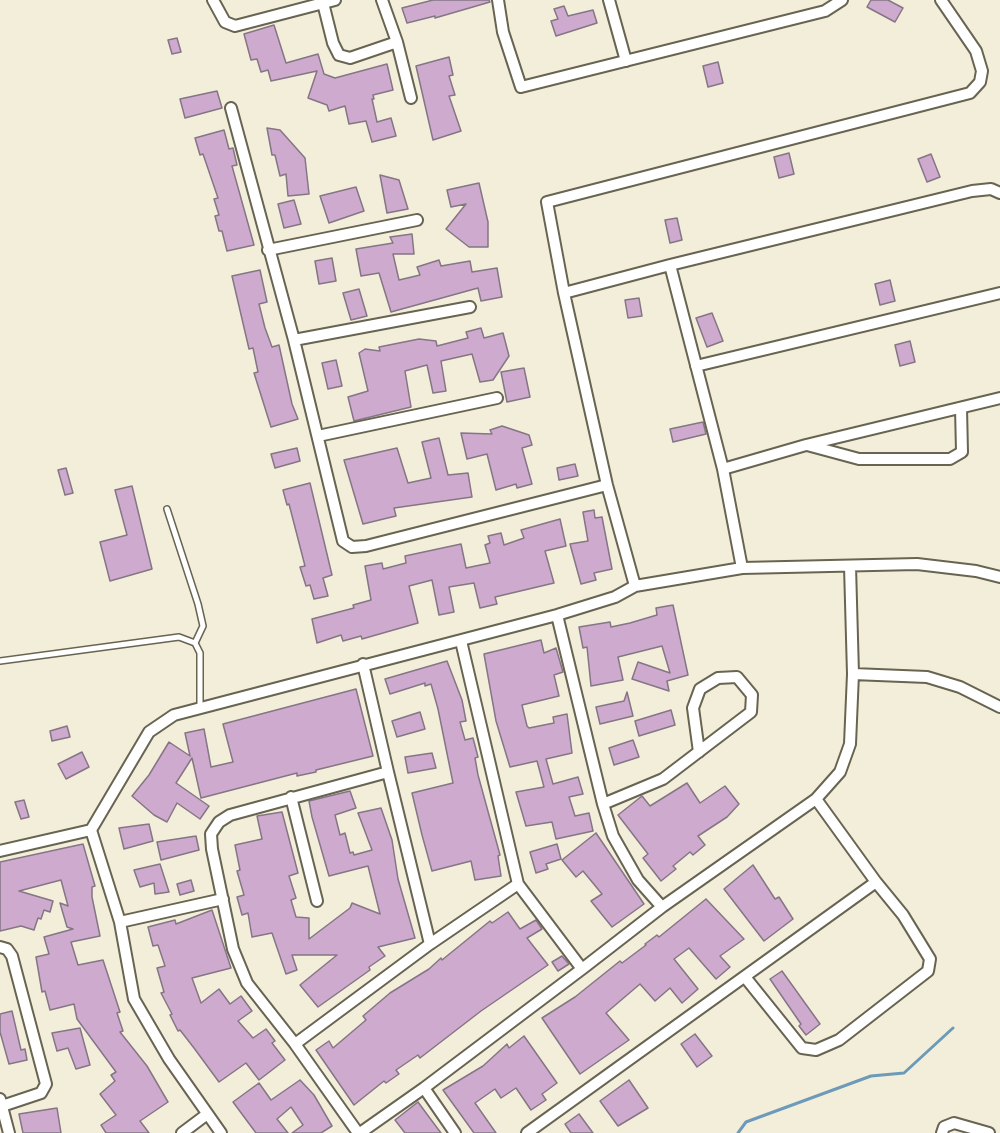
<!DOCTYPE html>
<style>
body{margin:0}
canvas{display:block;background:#f3eeda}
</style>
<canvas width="1000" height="1133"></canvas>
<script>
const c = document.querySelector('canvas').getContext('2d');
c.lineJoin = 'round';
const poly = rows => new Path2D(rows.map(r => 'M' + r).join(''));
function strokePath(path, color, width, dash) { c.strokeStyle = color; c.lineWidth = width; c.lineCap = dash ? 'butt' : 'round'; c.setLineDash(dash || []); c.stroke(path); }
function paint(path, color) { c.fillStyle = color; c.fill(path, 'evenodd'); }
strokePath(poly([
 [738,1133,746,1122,871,1076,904,1073,953,1028]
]), '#6e9ab9', 3);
const building = poly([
 [433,0,489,0,490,2,435,18,435,16,407,23,402,8,433,0],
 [871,0,888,0,903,8,895,22,867,7,871,0],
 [564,6,568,16,593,10,597,23,556,36,551,21,558,19,554,9,564,6],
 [274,25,286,63,318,54,324,74,335,78,387,64,393,90,373,95,374,99,372,99,377,122,391,118,396,136,372,142,366,121,349,124,345,106,329,111,327,105,308,98,317,71,271,81,268,70,261,72,257,59,251,60,244,34,274,25],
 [177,38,181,52,172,54,168,40,177,38],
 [449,57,453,75,449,76,455,95,449,96,461,131,433,140,416,66,449,57],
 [718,62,723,83,708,87,703,66,718,62],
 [217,91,222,108,185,118,180,99,217,91],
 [267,128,280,130,305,158,309,194,288,196,286,174,280,176,275,155,272,155,267,128],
 [224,130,229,149,233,148,237,165,232,166,254,245,227,251,222,231,219,231,215,216,219,215,214,199,218,198,203,154,200,155,195,138,224,130],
 [789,153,794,174,779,178,774,157,789,153],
 [931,154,940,177,927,182,918,159,931,154],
 [380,175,399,180,408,209,387,213,380,175],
 [479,183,488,222,488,247,469,247,446,229,466,204,451,207,447,190,479,183],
 [356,187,364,211,329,223,320,196,356,187],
 [294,200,301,224,284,228,278,204,294,200],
 [677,218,682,240,670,243,665,220,677,218],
 [412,234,414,254,393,254,399,280,420,275,417,267,439,260,441,266,470,261,472,272,497,268,502,297,481,301,478,288,391,312,379,273,361,276,356,249,393,243,390,237,412,234],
 [332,258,336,281,319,284,315,261,332,258],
 [260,270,267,302,259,304,265,328,272,347,279,345,292,404,298,419,271,427,254,373,258,372,253,348,249,349,232,276,260,270],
 [890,280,895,301,880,305,875,284,890,280],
 [359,289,367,316,351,320,343,293,359,289],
 [639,298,642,316,628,318,625,300,639,298],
 [712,313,723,341,707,347,696,318,712,313],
 [481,328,484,338,503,333,509,356,493,380,480,382,472,354,441,361,446,391,433,393,427,365,405,371,411,407,354,421,348,397,368,391,359,353,365,349,380,351,379,347,419,339,436,341,437,346,468,338,466,332,481,328],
 [910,341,915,362,900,366,895,345,910,341],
 [336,360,342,386,328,389,322,363,336,360],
 [524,368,530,397,507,402,501,372,524,368],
 [703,422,706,434,673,442,670,429,703,422],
 [502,426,529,435,532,445,522,448,532,484,517,488,516,484,496,490,487,454,467,459,461,433,492,434,490,430,502,426],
 [439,438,448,475,468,473,472,497,394,508,396,516,363,524,344,460,397,448,408,483,431,478,422,442,439,438],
 [297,448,300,461,275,468,271,454,297,448],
 [575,464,578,476,559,480,557,468,575,464],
 [66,468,73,493,65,495,58,470,66,468],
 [310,483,332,575,323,578,328,596,314,599,310,585,306,586,300,567,305,566,289,504,287,505,283,490,310,483],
 [132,486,152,569,110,581,100,542,127,535,115,490,132,486],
 [594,510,595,518,602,517,612,569,594,573,596,580,581,584,570,544,588,541,583,512,594,510],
 [560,519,566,546,545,551,554,583,495,597,497,604,480,608,474,583,449,587,454,612,439,615,432,580,409,586,418,623,362,639,361,636,343,641,341,635,317,643,312,619,354,608,353,605,371,600,365,566,382,563,383,569,406,563,405,556,461,544,466,568,490,563,485,545,490,543,488,536,501,533,504,545,524,538,521,530,560,519],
 [673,605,688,675,667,681,669,691,632,679,638,662,670,673,662,646,618,657,623,680,591,686,587,647,583,648,579,627,610,622,611,627,630,623,657,615,656,608,673,605],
 [541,640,544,653,556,648,563,672,554,675,559,696,522,705,527,726,529,728,554,723,553,717,567,714,572,753,546,759,553,784,578,777,583,794,569,797,575,816,589,813,593,831,556,839,552,822,526,826,516,792,544,787,537,761,510,767,496,721,484,654,541,640],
 [447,661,462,700,466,721,460,722,465,740,473,738,478,757,475,758,478,775,500,855,498,856,501,876,475,880,471,861,432,871,422,835,412,793,453,783,438,709,431,684,425,686,425,683,390,694,385,679,447,661],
 [356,689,373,756,316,770,316,772,297,776,297,773,201,798,192,758,176,783,209,806,200,819,177,803,167,822,154,815,132,796,149,775,169,742,190,756,185,733,204,729,211,767,233,762,223,724,356,689],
 [627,692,633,716,600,724,596,707,624,701,627,692],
 [671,710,675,725,639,736,635,721,671,710],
 [420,712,425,729,397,737,392,721,420,712],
 [67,726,70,737,52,741,50,731,67,726],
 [633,740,639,757,614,765,609,748,633,740],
 [82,752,89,767,66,779,58,764,82,752],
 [432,753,436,768,408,773,405,757,432,753],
 [687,783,700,803,725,786,739,804,727,817,698,836,705,845,693,855,690,852,673,866,676,869,661,881,643,858,648,854,618,815,642,796,650,806,687,783],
 [350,791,356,808,335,815,340,835,345,833,350,853,353,852,354,855,372,850,358,813,381,808,392,840,398,879,415,938,378,947,385,956,369,967,370,970,318,1007,300,985,337,955,292,955,297,970,286,974,272,933,252,937,248,913,242,915,237,897,244,895,237,871,240,870,235,845,262,839,257,816,282,812,298,873,289,876,296,898,291,900,296,917,309,918,309,939,350,908,352,903,380,914,368,866,329,876,312,817,309,801,350,791],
 [24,800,29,817,21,819,15,802,24,800],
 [149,824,153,841,124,849,119,828,149,824],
 [596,833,644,904,612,927,591,901,602,894,583,871,576,877,562,860,596,833],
 [196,836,199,850,161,860,157,842,196,836],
 [83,844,95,886,92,887,92,897,100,936,71,942,78,965,103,960,120,1012,117,1013,123,1031,120,1032,147,1066,168,1102,140,1121,149,1133,106,1133,101,1125,116,1115,100,1094,115,1081,111,1075,116,1072,77,1019,74,1004,50,1010,45,991,42,992,36,957,49,954,44,937,73,929,67,927,60,903,68,906,61,880,19,891,53,901,50,912,44,910,41,919,38,918,34,930,21,926,0,931,0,862,83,844],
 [557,844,561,859,546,864,548,869,536,873,530,852,557,844],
 [160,864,169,892,155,894,154,883,140,887,134,870,160,864],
 [753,865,775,899,779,897,793,919,764,941,724,889,753,865],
 [191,880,194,891,180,895,177,884,191,880],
 [706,899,744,939,720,956,730,967,716,979,689,948,674,959,698,989,682,1003,670,988,655,1001,640,984,606,1013,629,1040,580,1074,542,1018,575,997,620,961,622,963,646,945,645,944,657,935,659,937,706,899],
 [212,910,231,968,192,978,201,1003,219,989,230,1004,241,996,252,1011,238,1021,253,1038,266,1029,275,1041,272,1043,285,1060,259,1080,246,1063,219,1082,194,1048,180,1030,178,1031,170,1015,172,1014,161,993,164,992,157,968,165,966,158,945,153,946,148,927,175,920,176,924,212,910],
 [508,912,520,929,536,920,542,929,527,938,548,965,481,1011,420,1058,418,1055,396,1070,399,1074,386,1083,384,1081,354,1105,316,1050,329,1041,333,1048,366,1020,363,1016,390,993,429,969,441,958,442,960,490,921,492,923,508,912],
 [562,956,569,964,558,971,552,962,562,956],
 [782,971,820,1024,806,1035,799,1026,801,1024,770,979,782,971],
 [12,1011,21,1050,25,1049,27,1060,9,1064,0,1032,0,1014,12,1011],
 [80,1028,90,1065,76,1069,68,1048,57,1051,52,1033,80,1028],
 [695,1034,712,1056,697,1067,681,1044,695,1034],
 [524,1036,557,1083,542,1094,546,1100,531,1110,516,1088,501,1098,495,1089,475,1103,496,1133,474,1133,443,1090,483,1066,507,1044,509,1048,524,1036],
 [300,1080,314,1095,332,1126,321,1133,292,1133,303,1125,291,1107,277,1119,288,1133,256,1133,233,1102,259,1083,271,1100,300,1080],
 [629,1080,648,1108,618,1126,600,1101,629,1080],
 [418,1102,429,1117,441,1133,405,1133,395,1120,418,1102],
 [57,1108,61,1133,23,1133,19,1114,57,1108],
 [579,1114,593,1133,571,1133,565,1124,579,1114]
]);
paint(building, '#cfaacf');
strokePath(building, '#847684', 1.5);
const lane = poly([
 [167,509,198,604,203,626,195,643],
 [0,661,179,637,195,643,200,653,200,709]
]);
const street = poly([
 [213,0,225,22,235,26,335,0],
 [382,0,397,42,411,98],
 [498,0,503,32,521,87,825,11,842,0],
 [609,0,626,61],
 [941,0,976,51,982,71,980,82,970,93,547,202,564,293,607,485,635,586,742,568,917,564,976,571,1000,577],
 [323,3,333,43,339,55,350,58,397,42],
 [231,108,294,340,343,541,352,547,366,546,607,485],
 [268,250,417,220],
 [670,265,723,469,742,568],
 [564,293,670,265,972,191,991,189,1000,193],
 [294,340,470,307],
 [696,366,1000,293],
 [318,436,497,398],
 [807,445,859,459,950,459,962,452,961,408],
 [723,469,806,445,1000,398],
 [557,615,603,804,613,836,638,880,662,907,816,799,840,772,850,744,853,674,850,566],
 [461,641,518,884,582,969,662,907],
 [853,674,927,677,960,687,1000,707],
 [388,772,430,944],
 [291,797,317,901],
 [603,804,663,779,751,712,752,695,737,677,718,678,700,689,693,708,699,752],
 [91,830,149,732,174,715,557,615,615,597,635,586],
 [0,851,91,830,120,922,134,999,169,1059,221,1133],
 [120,922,223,899],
 [0,947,7,949,12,956,46,1084,41,1093,2,1106],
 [745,977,802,1048,816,1050,839,1040,928,971,930,959,903,915,876,882],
 [295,1044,247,983,233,949,212,849,211,834,219,822,230,815,388,772,363,664],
 [0,1099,9,1133],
 [182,1133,206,1115],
 [358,1133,295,1044,430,944,518,884],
 [360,1133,424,1088],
 [455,1133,424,1088,582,969],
 [527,1133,876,882,816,799],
 [942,1133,944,1127,954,1123,989,1133]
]);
strokePath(lane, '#686452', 8);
strokePath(street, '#686452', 14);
strokePath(lane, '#fff', 5);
strokePath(street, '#fff', 10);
</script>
